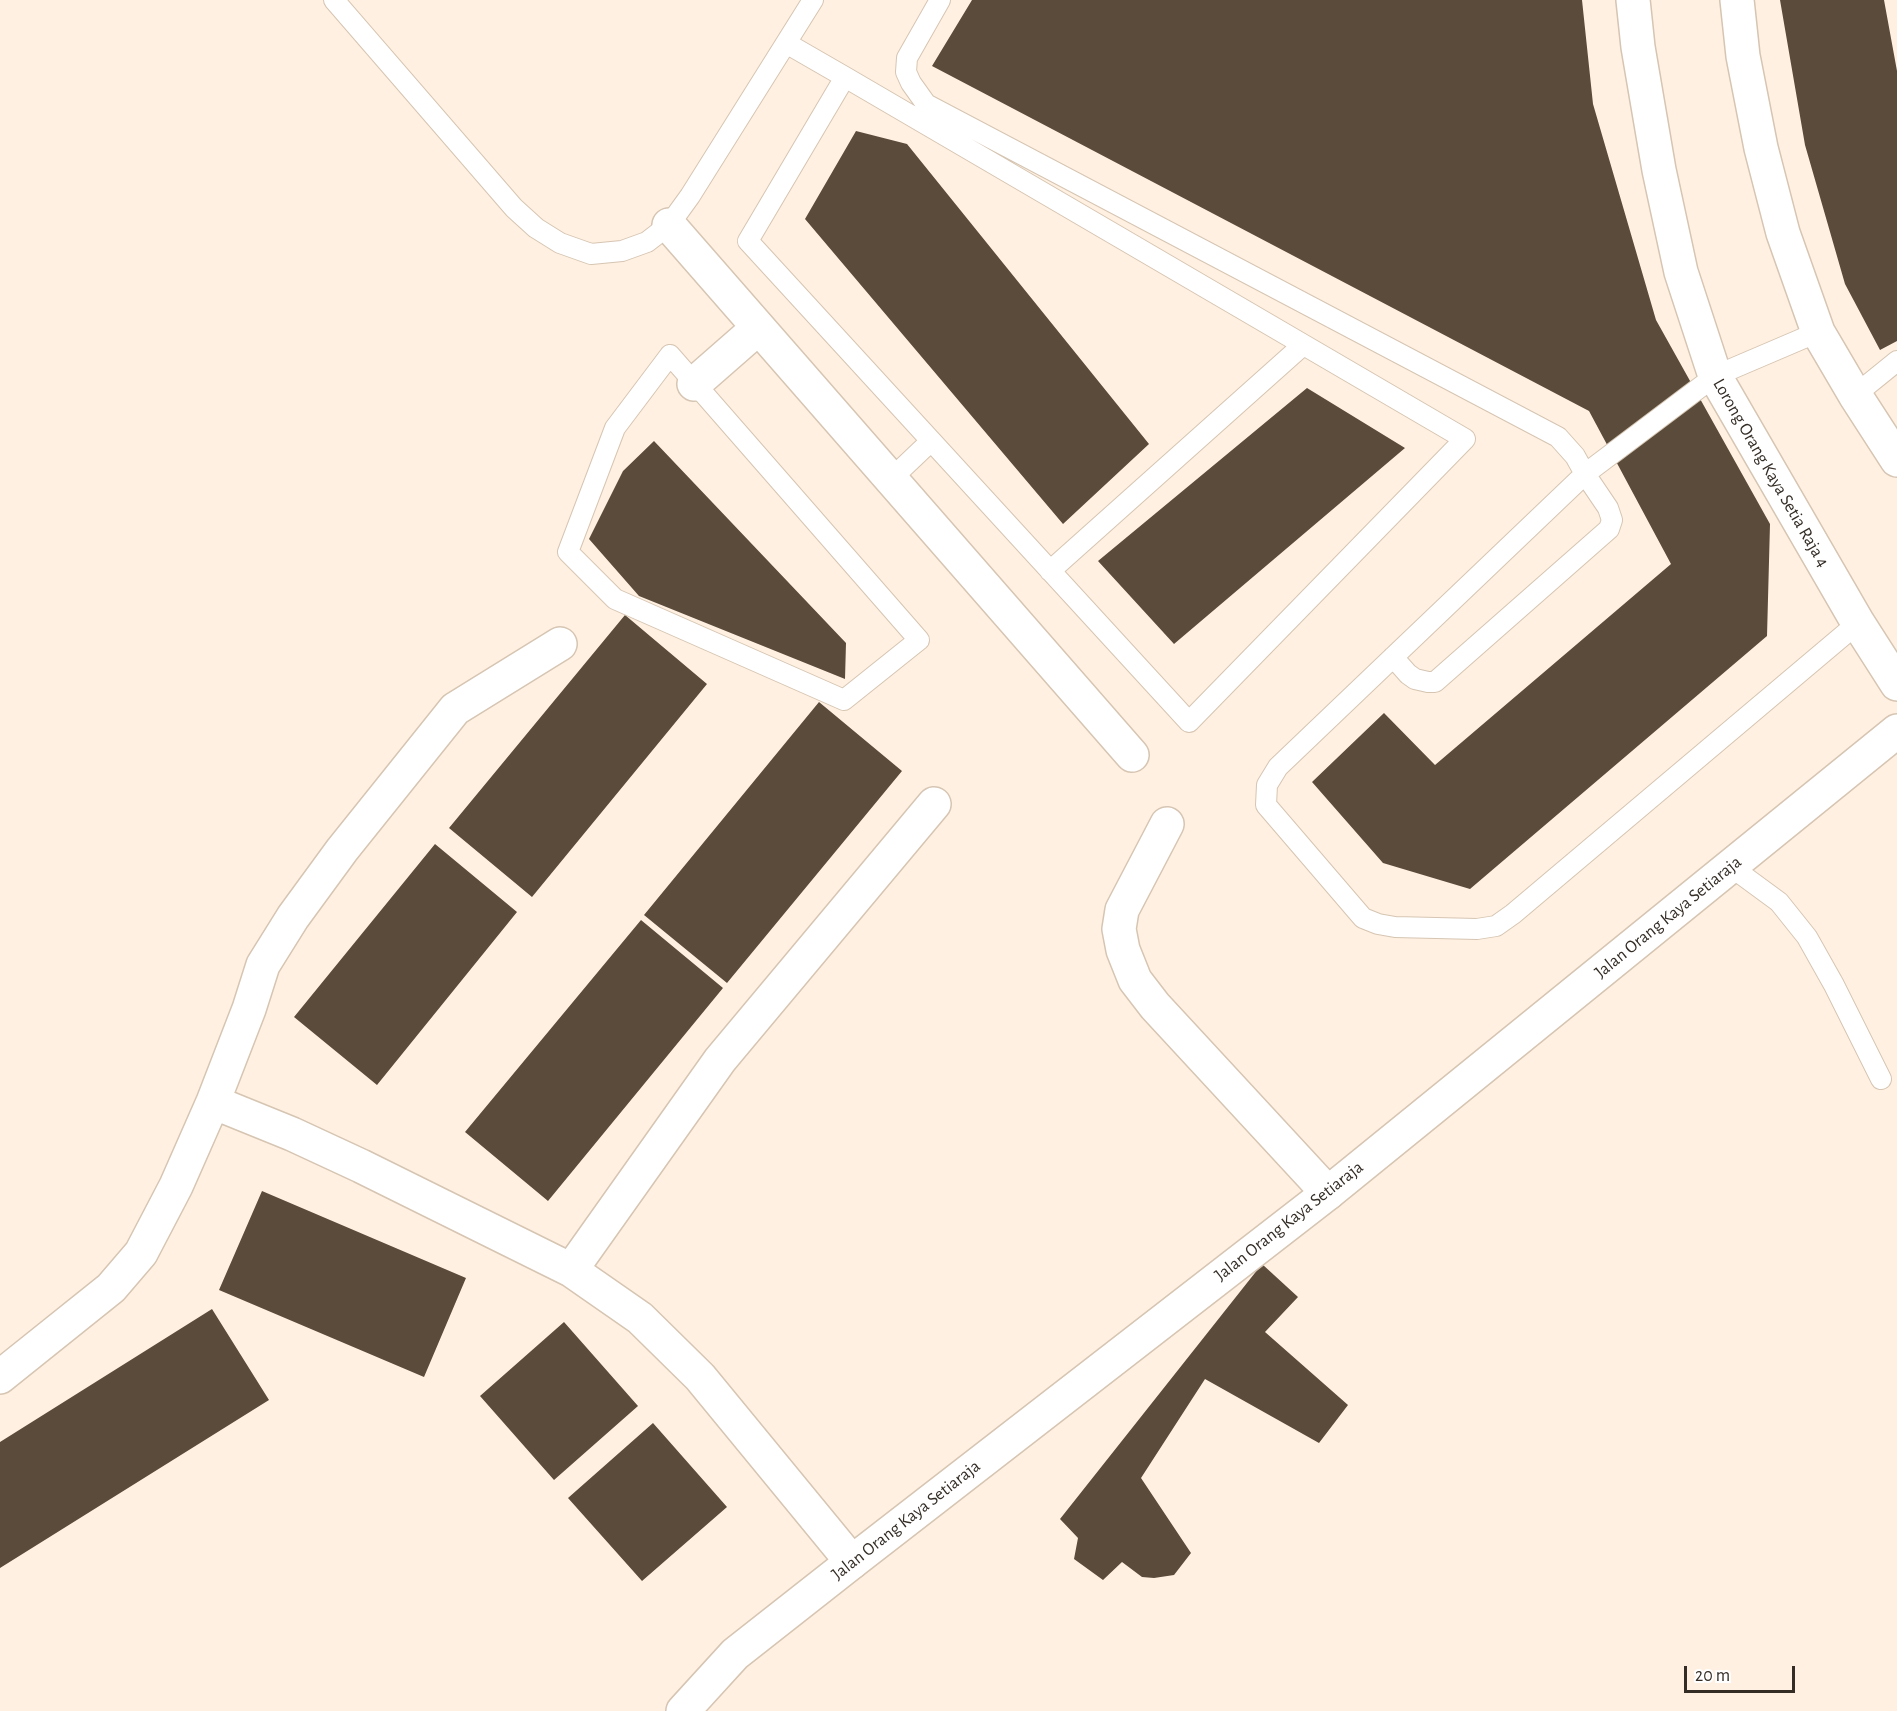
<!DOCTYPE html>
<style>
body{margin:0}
#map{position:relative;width:1897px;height:1711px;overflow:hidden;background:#fff0e1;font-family:"Alegreya Sans",sans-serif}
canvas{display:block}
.scale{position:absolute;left:1684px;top:1666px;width:111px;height:27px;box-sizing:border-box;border:3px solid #342d26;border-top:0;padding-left:8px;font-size:18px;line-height:21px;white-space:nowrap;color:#342d26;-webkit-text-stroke:4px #fff;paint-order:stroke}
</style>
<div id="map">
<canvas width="1897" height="1711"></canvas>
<div class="scale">20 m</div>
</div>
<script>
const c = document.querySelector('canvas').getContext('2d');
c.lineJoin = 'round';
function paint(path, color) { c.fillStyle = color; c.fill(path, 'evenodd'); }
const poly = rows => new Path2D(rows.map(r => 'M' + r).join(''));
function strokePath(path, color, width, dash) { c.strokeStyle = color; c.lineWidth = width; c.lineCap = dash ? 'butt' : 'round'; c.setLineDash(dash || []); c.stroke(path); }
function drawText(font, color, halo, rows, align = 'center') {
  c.font = font + ' "Alegreya Sans",sans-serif'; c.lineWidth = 6; c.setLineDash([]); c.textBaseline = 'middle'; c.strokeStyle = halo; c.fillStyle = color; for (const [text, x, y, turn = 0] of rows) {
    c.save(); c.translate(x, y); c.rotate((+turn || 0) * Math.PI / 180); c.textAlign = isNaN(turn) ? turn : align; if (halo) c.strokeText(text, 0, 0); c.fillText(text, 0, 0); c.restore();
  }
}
paint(poly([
 [972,0,1582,0,1593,104,1656,320,1770,524,1767,636,1470,889,1383,863,1312,782,1384,713,1435,765,1671,564,1589,411,932,66],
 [1780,0,1884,0,1897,71,1897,341,1880,350,1845,284,1805,145],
 [856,131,907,144,1149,444,1063,524,805,219],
 [1307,388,1405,448,1174,644,1098,561],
 [654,441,846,643,845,679,639,596,589,539,623,471],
 [625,615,707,684,532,897,449,828],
 [819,702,902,771,727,983,644,915],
 [435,844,517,912,377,1085,294,1017],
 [641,920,723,988,548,1201,465,1132],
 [262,1191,466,1278,424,1377,219,1290],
 [1262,1264,1298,1297,1265,1332,1348,1405,1319,1443,1205,1379,1141,1478,1191,1553,1174,1575,1154,1578,1142,1577,1122,1562,1103,1580,1074,1559,1078,1538,1060,1519],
 [212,1309,269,1400,0,1568,0,1442],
 [564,1322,638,1406,554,1480,480,1396],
 [653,1423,727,1507,642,1581,568,1498]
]), '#5a4b3b');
const service = poly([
 [334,0,514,208,536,228,560,243,591,254,622,251,647,242,669,225,690,196,813,0],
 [940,0,907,58,906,72,911,83,926,104,1558,437,1575,456,1585,474,1278,767,1267,785,1266,805,1363,918,1378,924,1395,927,1477,929,1496,926,1513,914,1858,623],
 [786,43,845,77,1465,439,1189,722,748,241,845,77],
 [670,355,919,640,844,700,615,599,568,552,615,428,670,355],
 [1855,395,1897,361],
 [891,479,931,441],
 [1050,571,1303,345],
 [1393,657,1408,674,1415,679,1428,682,1435,682,1609,529,1612,520,1608,508,1585,474,1715,376,1818,332],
 [1730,866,1779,902,1807,937,1834,985,1881,1079]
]);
const minor = poly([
 [1633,0,1638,47,1659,170,1681,272,1715,376,1858,623,1897,684],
 [1737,0,1743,56,1761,148,1783,233,1818,332,1855,395,1897,460],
 [669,225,1132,755],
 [694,384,758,328],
 [1167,824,1122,910,1119,929,1123,950,1135,980,1155,1006,1328,1193],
 [213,1102,249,1009,263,965,293,917,342,850,455,709,560,644],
 [571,1270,720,1060,934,804],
 [0,1377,111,1288,141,1253,176,1186,213,1102,292,1134,361,1166,571,1270,640,1318,700,1377,852,1562]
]);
const tertiary = poly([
 [683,1711,735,1654,852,1562,1328,1193,1897,731]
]);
strokePath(service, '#d6c5b2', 22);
strokePath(minor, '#d6c5b2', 36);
strokePath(tertiary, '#d6c5b2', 36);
strokePath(service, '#fff', 20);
strokePath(minor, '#fff', 33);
strokePath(tertiary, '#fff', 33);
drawText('18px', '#342d26', '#fff', [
 ["Lorong Orang Kaya Setia Raja 4",1771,473,60],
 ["Jalan Orang Kaya Setiaraja",1668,917,-39],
 ["Jalan Orang Kaya Setiaraja",1289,1221,-38],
 ["Jalan Orang Kaya Setiaraja",906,1520,-38]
]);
</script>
